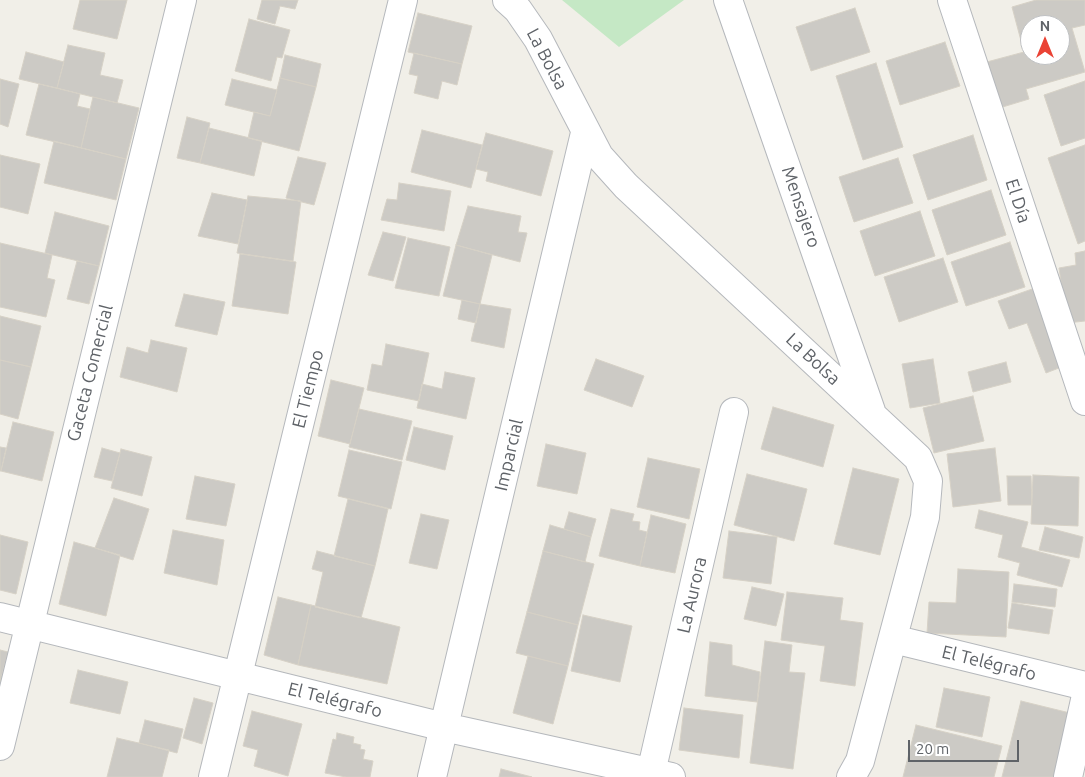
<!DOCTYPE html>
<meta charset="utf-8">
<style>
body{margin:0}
#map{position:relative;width:1085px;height:777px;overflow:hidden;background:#f1efe8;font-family:Ubuntu,sans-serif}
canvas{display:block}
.north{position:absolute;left:1020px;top:15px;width:50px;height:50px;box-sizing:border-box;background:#fff;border:1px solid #bfc1c3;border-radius:50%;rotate:0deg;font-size:14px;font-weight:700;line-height:20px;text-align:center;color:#5f6368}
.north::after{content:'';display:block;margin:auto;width:18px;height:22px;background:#ea4335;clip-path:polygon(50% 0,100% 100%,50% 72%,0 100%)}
.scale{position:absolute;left:908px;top:740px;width:111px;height:22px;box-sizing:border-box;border:2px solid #5f6368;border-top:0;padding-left:6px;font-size:15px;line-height:18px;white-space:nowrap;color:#5f6368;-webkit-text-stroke:4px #fff;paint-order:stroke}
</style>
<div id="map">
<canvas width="1085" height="777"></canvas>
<div class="north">N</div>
<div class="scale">20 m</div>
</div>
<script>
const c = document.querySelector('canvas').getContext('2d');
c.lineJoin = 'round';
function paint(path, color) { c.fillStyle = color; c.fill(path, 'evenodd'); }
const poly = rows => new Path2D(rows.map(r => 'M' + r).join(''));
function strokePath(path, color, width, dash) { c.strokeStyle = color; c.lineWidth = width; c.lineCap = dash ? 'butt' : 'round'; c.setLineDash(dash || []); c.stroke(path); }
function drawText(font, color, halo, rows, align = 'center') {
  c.font = font + ' Ubuntu,sans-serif'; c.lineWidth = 4; c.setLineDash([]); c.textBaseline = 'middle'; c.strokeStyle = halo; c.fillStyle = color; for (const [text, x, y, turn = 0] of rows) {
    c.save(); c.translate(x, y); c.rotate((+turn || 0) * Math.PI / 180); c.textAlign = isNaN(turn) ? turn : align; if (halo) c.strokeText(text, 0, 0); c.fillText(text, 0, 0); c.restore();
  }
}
paint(poly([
 [562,0,684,0,619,47]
]), '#c5e8c5');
const building = poly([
 [80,0,127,0,117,39,73,29,80,0],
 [262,0,298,0,295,9,280,6,275,24,257,19,262,0],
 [1036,0,1085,0,1085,25,1072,28,1085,72,1026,89,1029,99,996,109,983,63,1024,52,1012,7,1036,0],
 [1030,25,1060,25,1060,55,1030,55,1030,25],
 [855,8,870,52,811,71,796,27,855,8],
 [418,13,472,26,462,64,408,52,418,13],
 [249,19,290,30,282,58,277,57,271,81,235,71,249,19],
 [945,42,960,86,900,105,886,61,945,42],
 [68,45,105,53,100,75,123,80,117,103,57,88,68,45],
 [26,52,64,62,57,88,19,79,26,52],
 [414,53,462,64,457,85,442,81,438,99,414,93,418,76,409,74,414,53],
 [285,55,321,64,316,87,280,78,285,55],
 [876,63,903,147,863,160,836,76,876,63],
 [280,78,316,87,299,151,248,138,254,112,270,116,280,78],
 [0,79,19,84,8,127,0,124,0,79],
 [232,79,277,90,270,116,225,105,232,79],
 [1085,81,1085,138,1061,146,1044,95,1085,81],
 [39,84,80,94,77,106,90,109,81,148,26,135,39,84],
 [93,97,139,108,126,159,81,148,93,97],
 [187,117,210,123,200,163,177,158,187,117],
 [209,128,262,141,254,176,200,163,209,128],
 [422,130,482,145,471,188,411,172,422,130],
 [486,133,553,151,541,196,486,181,488,172,476,169,486,133],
 [973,135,987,180,928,200,913,155,973,135],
 [54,141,126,159,116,200,44,183,54,141],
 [1085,145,1085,241,1078,244,1048,158,1085,145],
 [0,155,40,164,28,214,0,207,0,155],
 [298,157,326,163,314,205,286,198,298,157],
 [898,158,913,203,854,222,839,177,898,158],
 [399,183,451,191,444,231,381,220,387,199,397,200,399,183],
 [991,190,1006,235,947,255,932,210,991,190],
 [212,193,247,200,238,244,198,236,212,193],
 [248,196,301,201,293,261,237,253,248,196],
 [468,206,521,216,518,232,527,233,520,262,456,245,468,206],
 [920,211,935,256,875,276,860,231,920,211],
 [55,212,109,226,99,266,45,253,55,212],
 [383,232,406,237,393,281,368,275,383,232],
 [408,238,450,247,439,296,395,288,408,238],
 [1010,242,1025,287,966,306,951,262,1010,242],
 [0,243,52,255,47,278,55,280,46,317,0,307,0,243],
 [456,245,492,255,480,304,443,296,456,245],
 [1085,251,1085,321,1067,323,1059,268,1076,265,1075,253,1085,251],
 [240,254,296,262,288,314,232,306,240,254],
 [943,258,958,302,899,322,884,277,943,258],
 [77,261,99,266,89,304,67,299,77,261],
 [1035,288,1064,366,1046,373,1027,323,1009,329,998,301,1035,288],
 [184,294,225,302,217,335,175,326,184,294],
 [462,300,480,304,476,323,458,319,462,300],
 [480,304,511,309,504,348,471,341,480,304],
 [0,316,41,326,31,367,0,360,0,316],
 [151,340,187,348,177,392,120,377,127,347,148,353,151,340],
 [386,344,429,353,419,401,367,390,372,364,382,366,386,344],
 [596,359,644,376,632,407,584,390,596,359],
 [933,359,940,403,910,408,902,364,933,359],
 [0,360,31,367,18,419,0,414,0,360],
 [1006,362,1011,382,973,392,968,372,1006,362],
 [445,372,475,378,466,419,417,408,422,384,442,389,445,372],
 [331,380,364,388,350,444,318,436,331,380],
 [973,396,984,441,934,453,923,408,973,396],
 [773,407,834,425,823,467,761,449,773,407],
 [359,409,412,421,402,460,349,447,359,409],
 [13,422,54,432,42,481,1,471,13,422],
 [414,427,453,436,445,470,406,460,414,427],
 [546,444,586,453,577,494,537,486,546,444],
 [0,447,6,448,1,471,0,471,0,447],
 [102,448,120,453,112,481,94,477,102,448],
 [995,448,1001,501,953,507,947,454,995,448],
 [121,449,152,457,142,496,111,488,121,449],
 [349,450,402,462,391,509,338,496,349,450],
 [648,458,700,469,689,519,637,507,648,458],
 [853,468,899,479,880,555,834,544,853,468],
 [747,474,807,489,794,541,734,525,747,474],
 [1033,475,1079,477,1078,526,1031,524,1033,475],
 [195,476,235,484,226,526,186,519,195,476],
 [1007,476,1031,476,1032,505,1008,505,1007,476],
 [114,498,149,509,133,560,95,548,114,498],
 [348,499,388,509,375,566,334,556,348,499],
 [611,509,634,514,632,521,640,522,639,530,647,532,640,566,599,556,611,509],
 [979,510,1028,522,1021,547,1070,560,1062,587,1017,575,1020,563,998,557,1003,535,975,528,979,510],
 [569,512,596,519,591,537,564,529,569,512],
 [421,514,449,520,437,569,409,563,421,514],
 [651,515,686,524,675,573,640,566,651,515],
 [550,525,591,537,585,562,543,551,550,525],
 [1045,527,1083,537,1079,558,1039,550,1045,527],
 [173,530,224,540,217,585,164,573,173,530],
 [729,531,777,537,771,584,723,578,729,531],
 [0,535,28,542,16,594,0,590,0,535],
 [74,542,120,555,106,616,59,604,74,542],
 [317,551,375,566,361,618,315,607,323,572,312,569,317,551],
 [543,551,594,564,578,625,527,612,543,551],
 [958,569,1009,572,1006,637,927,633,929,602,956,603,958,569],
 [1014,584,1057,589,1055,607,1012,602,1014,584],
 [752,587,784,594,776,626,744,619,752,587],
 [787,592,843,598,840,620,863,623,855,686,820,681,825,646,781,640,787,592],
 [278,597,311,605,298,665,264,655,278,597],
 [1012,603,1053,610,1049,634,1008,628,1012,603],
 [311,605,400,627,387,684,298,665,311,605],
 [527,612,578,625,568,666,516,653,527,612],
 [583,615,632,626,620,682,571,671,583,615],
 [765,641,792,645,789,672,805,673,793,769,750,763,765,641],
 [710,642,732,645,732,665,760,672,757,702,705,696,710,642],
 [0,650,8,652,0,682,0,650],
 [528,656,568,666,553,724,513,713,528,656],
 [78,670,128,682,120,714,70,703,78,670],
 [944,688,990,697,982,737,936,727,944,688],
 [194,698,213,703,202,744,183,738,194,698],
 [1021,701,1070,713,1055,777,1002,777,1021,701],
 [684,708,743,715,739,758,679,750,684,708],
 [252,711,302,724,288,776,254,766,258,750,243,746,252,711],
 [145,720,183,729,177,753,139,743,145,720],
 [916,725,1002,746,994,777,903,777,916,725],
 [337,733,354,737,353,743,361,745,360,749,365,750,363,759,373,761,370,777,346,777,325,773,333,739,336,740,337,733],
 [117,738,169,750,162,777,107,777,117,738],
 [501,769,532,777,499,777,501,769]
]);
paint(building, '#cccac5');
strokePath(building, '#d6d1c6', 1);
const minor = poly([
 [507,0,518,10,538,39,599,156,626,186,918,458,928,481,925,517,860,761,851,777],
 [728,0,871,411],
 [952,0,1085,401],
 [0,617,444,727,671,777],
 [893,639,1085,686],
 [0,746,182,0],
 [213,777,403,0],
 [432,777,585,133],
 [650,777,734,412],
 [1068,777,1085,700]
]);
strokePath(minor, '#b5b8bc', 30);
strokePath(minor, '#fff', 28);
drawText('18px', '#5f6368', '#fff', [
 ["La Bolsa",547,59,62],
 ["El Día",1018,201,72],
 ["Mensajero",801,207,71],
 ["La Bolsa",813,359,43],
 ["Gaceta Comercial",90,373,-76],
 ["El Tiempo",308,389,-76],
 ["Imparcial",509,455,-77],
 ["La Aurora",692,595,-77],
 ["El Telégrafo",989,663,14],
 ["El Telégrafo",335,700,14]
]);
</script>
